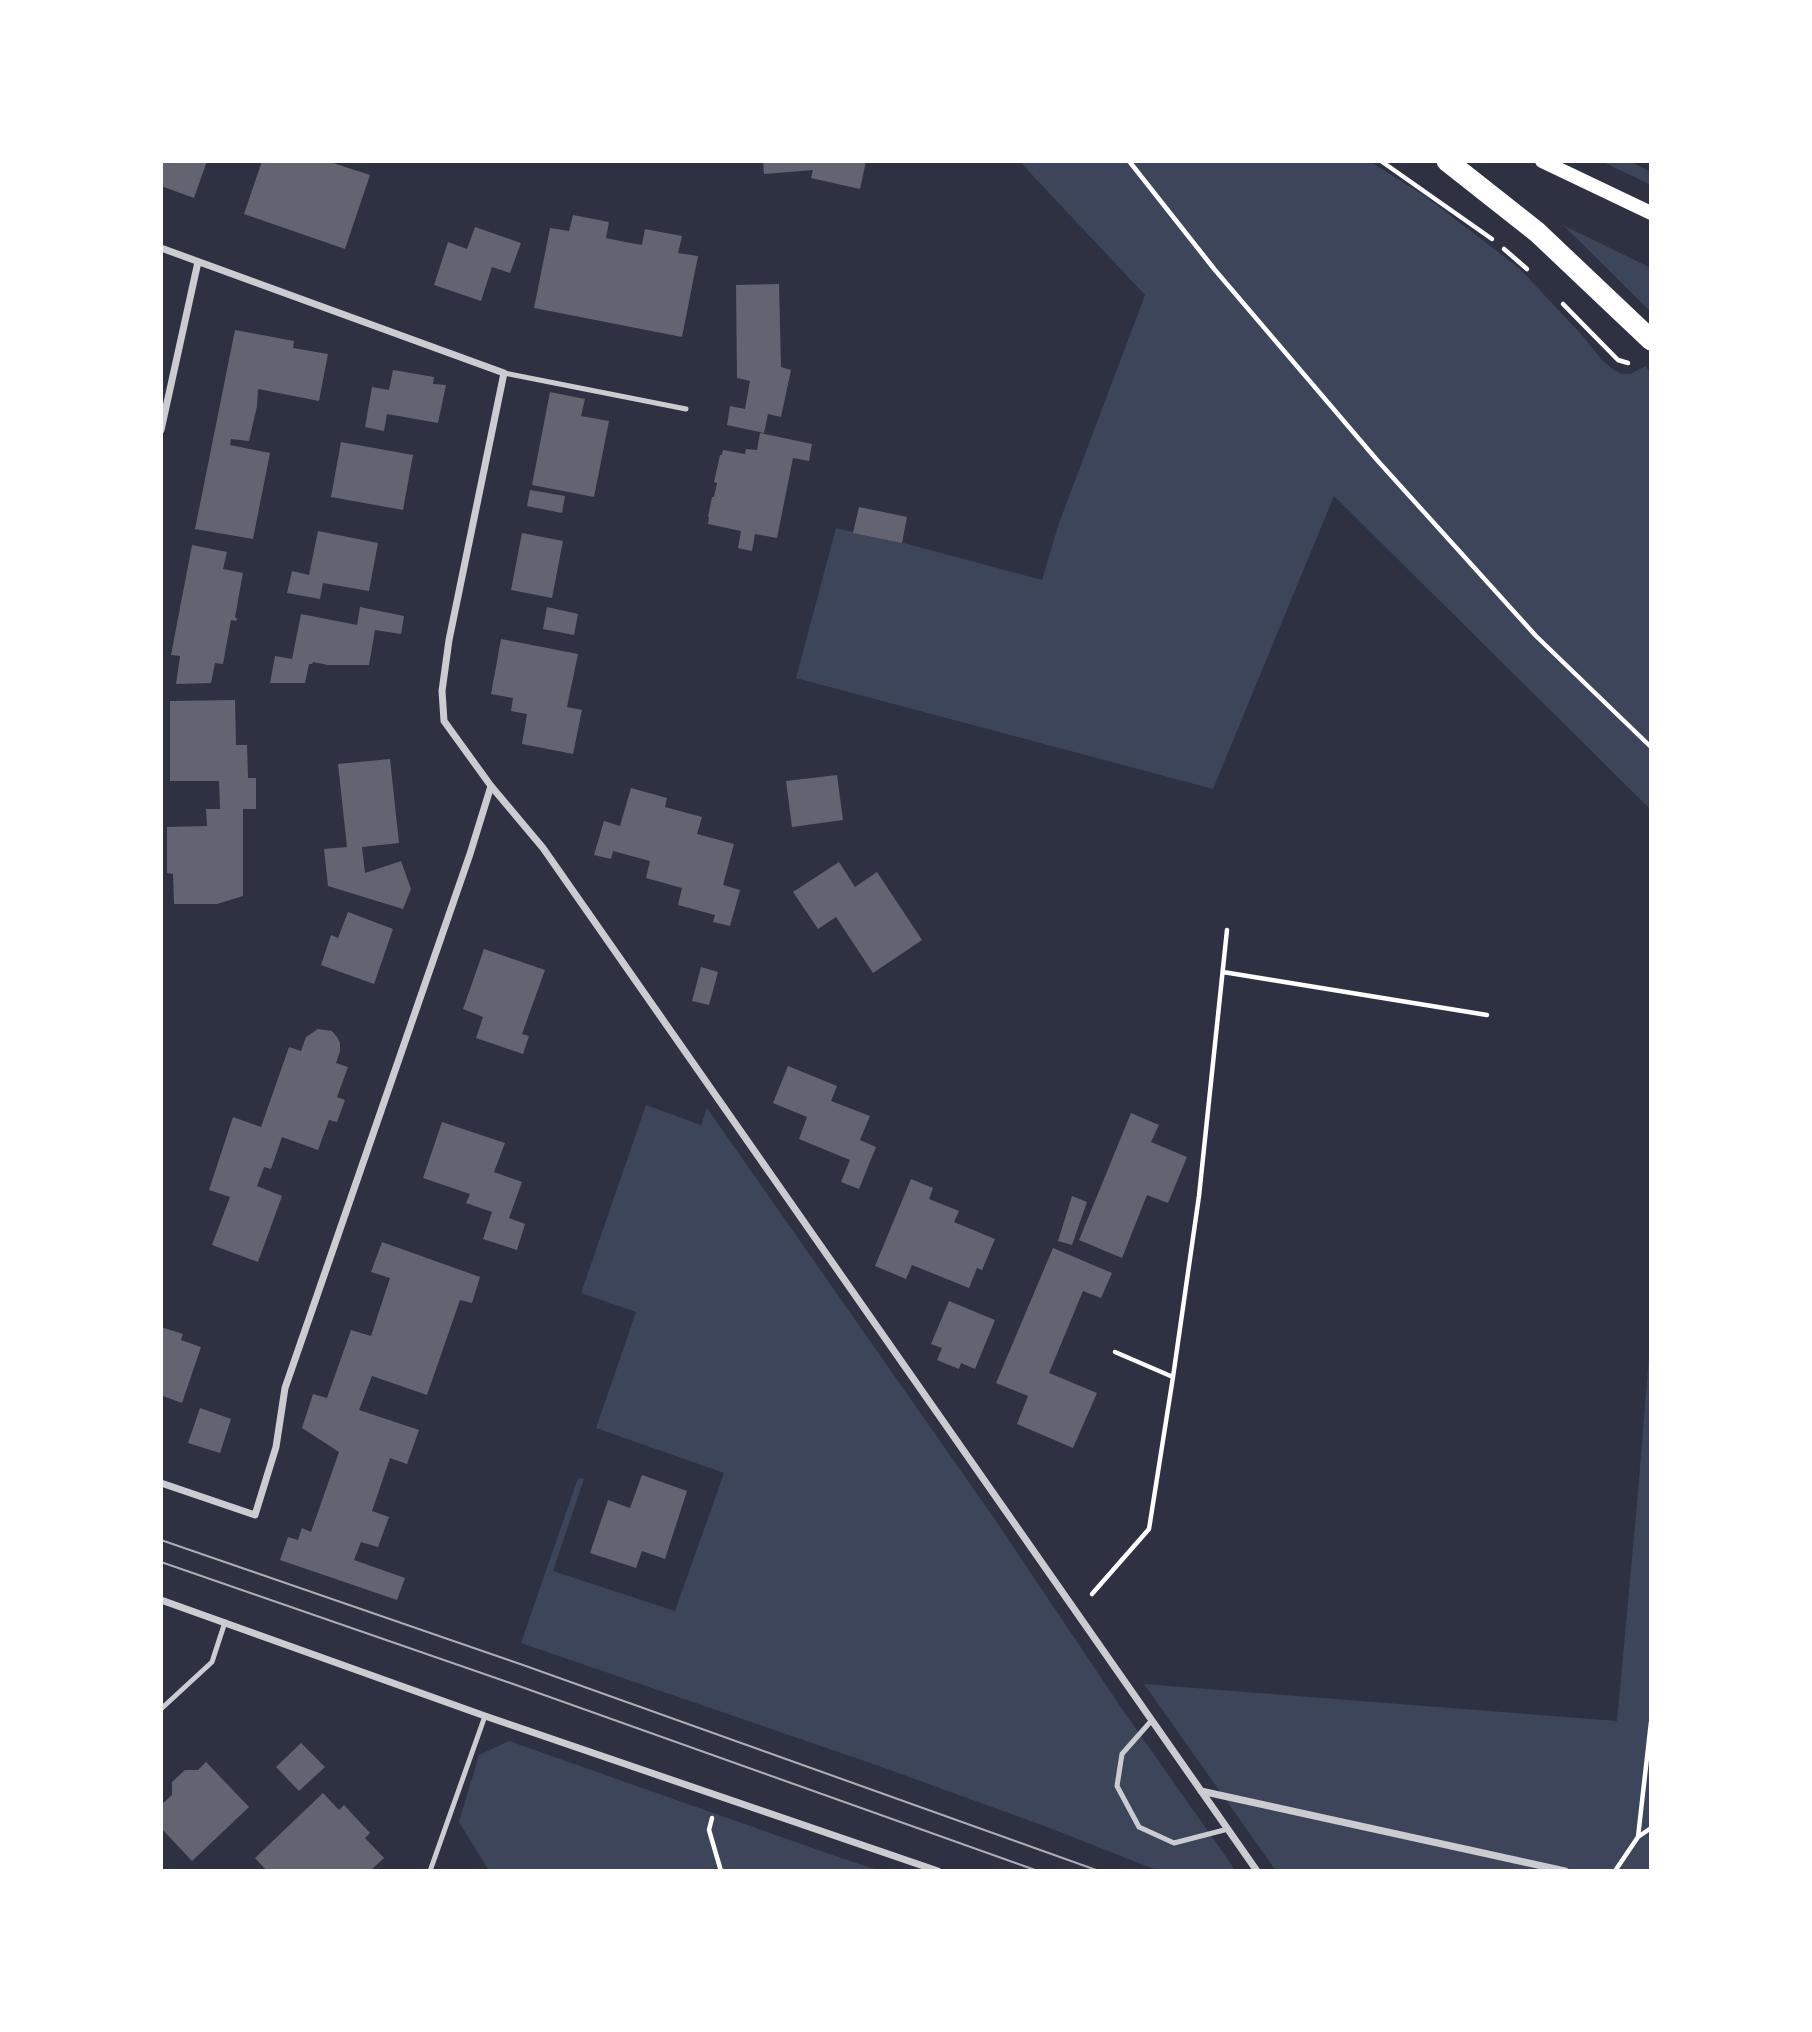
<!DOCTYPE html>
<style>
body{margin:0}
#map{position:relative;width:1812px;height:2032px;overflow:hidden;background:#2d3142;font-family:"Titillium Web",sans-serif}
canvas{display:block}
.frame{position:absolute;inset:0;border:163px solid #fff;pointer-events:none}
</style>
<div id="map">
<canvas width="1812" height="2032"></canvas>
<div class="frame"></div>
</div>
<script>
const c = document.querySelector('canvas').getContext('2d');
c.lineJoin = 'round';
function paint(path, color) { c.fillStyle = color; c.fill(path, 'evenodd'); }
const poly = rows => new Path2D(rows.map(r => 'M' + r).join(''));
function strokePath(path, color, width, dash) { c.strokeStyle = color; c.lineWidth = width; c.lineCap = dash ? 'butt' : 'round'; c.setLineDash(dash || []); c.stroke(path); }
paint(poly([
 [1019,161,1369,161,1425,196,1519,268,1580,333,1602,360,1614,370,1622,374,1630,374,1646,366,1651,374,1651,810,1334,496,1213,789,796,678,836,528,904,543,1042,580,1059,523,1145,295],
 [1601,161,1629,161,1651,172,1651,185],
 [1563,225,1651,268,1651,312],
 [646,1105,701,1125,707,1108,996,1521,1122,1709,1236,1871,1159,1871,1047,1827,879,1766,521,1643,578,1478,584,1479,553,1571,675,1611,724,1473,596,1428,636,1312,581,1293],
 [1651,1331,1651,1871,1276,1871,1144,1684,1617,1721,1637,1504],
 [509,1741,841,1858,881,1871,489,1871,459,1822,479,1755]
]), '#3c4559');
paint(poly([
 [161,161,207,161,194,198,161,186],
 [262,161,327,161,370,175,345,249,244,214],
 [763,161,866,161,860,189,811,178,813,170,764,174],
 [573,215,609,222,606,238,625,242,642,245,645,229,682,236,678,253,698,256,682,337,534,308,550,228,569,231],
 [475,227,521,243,510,273,492,267,481,301,434,285,448,242,467,249],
 [779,284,781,367,791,370,781,417,768,414,764,433,727,425,730,406,745,409,750,381,737,378,736,285],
 [235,330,294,341,293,348,328,354,319,401,258,389,257,406,249,441,231,439,230,445,270,453,253,539,195,529],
 [393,370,434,377,433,384,446,385,438,423,387,414,384,431,365,427,372,387,389,390],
 [550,392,585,399,581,416,609,421,594,497,532,485],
 [760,433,812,444,809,461,793,458,777,538,755,534,752,551,738,548,741,531,708,524,709,517,708,517,712,497,714,497,717,483,714,482,720,455,722,455,723,450,745,454,746,449,757,450],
 [341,442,413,455,403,510,331,497],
 [530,490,565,496,562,513,527,506],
 [859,507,907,517,902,543,853,533],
 [318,531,378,543,369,591,323,583,320,599,287,593,292,571,309,575],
 [522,533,563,541,552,598,511,590],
 [192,545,227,552,223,569,243,573,235,617,237,619,236,621,231,620,223,664,215,663,211,683,176,684,180,656,171,655],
 [360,607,404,616,401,634,375,630,369,665,328,665,313,662,312,664,309,664,305,683,270,683,275,656,292,659,301,614,357,625],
 [547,607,578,614,574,635,543,629],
 [501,639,578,654,567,707,582,710,573,754,522,744,527,714,511,711,513,698,491,694],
 [235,700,236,745,247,745,248,778,256,778,256,809,243,809,243,896,217,904,174,904,173,874,167,873,167,827,207,826,206,809,220,809,219,781,170,781,170,701],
 [390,759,399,843,362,847,365,873,401,861,411,889,403,909,328,886,324,849,347,847,338,764],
 [837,775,843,820,792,827,786,781],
 [631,788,667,798,665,807,702,817,697,834,734,844,723,885,740,890,730,926,713,922,715,915,678,905,682,888,646,878,650,861,613,851,611,859,594,855,604,821,620,826],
 [839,862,855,887,877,872,922,940,873,973,836,917,818,929,793,892],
 [348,912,393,929,374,984,321,965,331,935,338,938],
 [484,949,545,970,522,1034,529,1036,523,1054,476,1038,483,1017,463,1009],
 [701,967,718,972,709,1005,692,1001],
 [318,1029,332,1031,337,1037,340,1043,340,1051,336,1063,348,1067,337,1097,345,1100,337,1122,329,1120,318,1150,282,1137,271,1169,264,1167,257,1186,282,1196,258,1262,212,1245,230,1197,209,1190,233,1117,261,1127,289,1047,301,1051,306,1037],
 [788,1066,837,1086,831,1101,870,1116,860,1140,876,1147,859,1189,841,1182,850,1160,799,1139,807,1117,773,1103],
 [1131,1113,1159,1125,1151,1142,1187,1157,1168,1203,1147,1195,1122,1258,1079,1240],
 [442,1122,505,1143,494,1172,522,1182,509,1218,525,1224,517,1250,483,1239,492,1212,466,1203,470,1194,423,1178],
 [911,1179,933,1188,929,1199,959,1211,954,1222,995,1239,982,1270,977,1268,969,1288,912,1265,906,1279,875,1266],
 [1072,1196,1087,1202,1072,1245,1058,1241],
 [382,1242,480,1277,472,1303,460,1300,427,1395,372,1376,359,1410,419,1430,407,1464,390,1458,372,1511,389,1517,378,1547,361,1542,354,1560,405,1578,397,1600,280,1560,288,1537,298,1540,302,1528,311,1532,339,1452,302,1428,313,1394,327,1398,351,1330,371,1336,390,1278,371,1272],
 [1053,1248,1112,1273,1101,1298,1083,1291,1049,1373,1097,1393,1073,1448,1017,1424,1028,1396,996,1383],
 [949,1301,995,1320,975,1369,961,1363,959,1369,937,1360,942,1348,931,1344],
 [161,1327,183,1334,181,1340,201,1347,182,1403,163,1396,161,1401],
 [200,1408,231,1419,220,1453,188,1443],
 [642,1475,687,1491,665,1559,642,1551,636,1568,590,1553,608,1500,630,1508],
 [301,1743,325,1767,299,1791,276,1767],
 [206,1762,249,1807,192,1861,161,1828,161,1805,172,1795,172,1782,185,1770,198,1770],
 [323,1793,339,1810,344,1805,370,1833,365,1838,384,1858,370,1871,267,1871,255,1858]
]), '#626471');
strokePath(poly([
 [1129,161,1215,270,1377,460,1536,636,1651,747],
 [1381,161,1492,239],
 [1504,249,1527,269],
 [1563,304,1618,360,1628,363],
 [1223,972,1487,1015],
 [1115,1352,1173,1377,1199,1196,1227,930],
 [1092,1594,1149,1529,1173,1377],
 [712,1818,709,1830,721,1871],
 [1638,1837,1651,1722],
 [1615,1871,1638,1837,1651,1828]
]), '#fff', 4.5);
strokePath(poly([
 [504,373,686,409],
 [161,1709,212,1662,225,1622],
 [1152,1720,1122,1754,1117,1786,1139,1827,1174,1843,1228,1829],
 [430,1871,485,1716]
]), '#caccd0', 5);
strokePath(poly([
 [161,248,504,373,449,640,442,691,444,721,491,786,543,848,1257,1871],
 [161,430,198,262],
 [161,1483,255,1515,276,1447,285,1388,470,854,491,786],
 [161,1600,485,1716,938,1871],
 [1201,1791,1565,1871]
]), '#caccd0', 7);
strokePath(poly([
 [1542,161,1651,213]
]), '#fff', 14);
strokePath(poly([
 [1447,161,1537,232,1651,340]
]), '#fff', 21);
strokePath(poly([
 [161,1540,523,1665,1099,1871],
 [161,1562,516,1685,1038,1871]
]), '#abadb3', 2);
</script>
